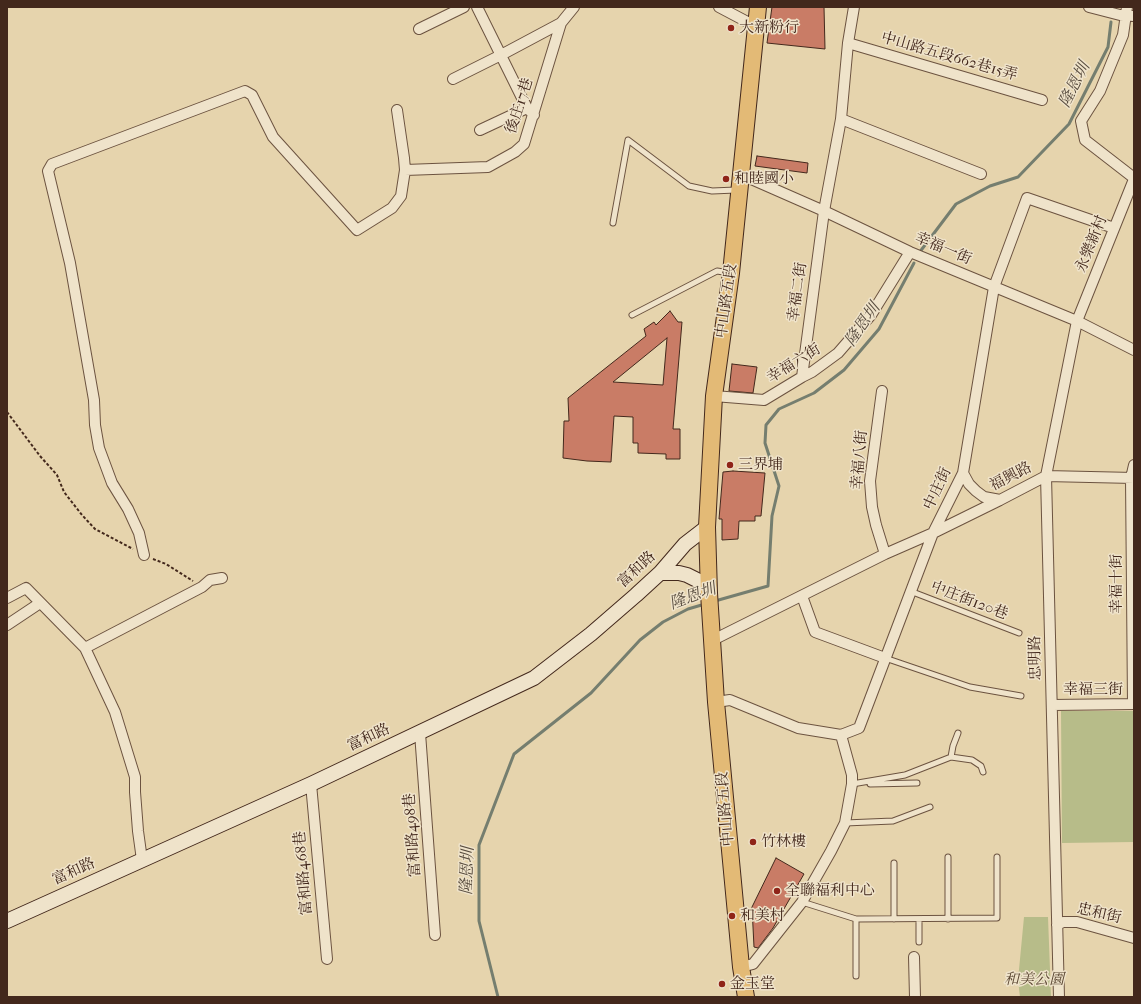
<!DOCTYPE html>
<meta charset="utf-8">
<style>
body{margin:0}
#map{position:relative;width:1141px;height:1004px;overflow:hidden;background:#e6d4ad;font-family:"IM FELL French Canon",serif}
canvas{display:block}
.frame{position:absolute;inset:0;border:8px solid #43281c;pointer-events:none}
</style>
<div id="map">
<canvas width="1141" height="1004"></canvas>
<div class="frame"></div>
</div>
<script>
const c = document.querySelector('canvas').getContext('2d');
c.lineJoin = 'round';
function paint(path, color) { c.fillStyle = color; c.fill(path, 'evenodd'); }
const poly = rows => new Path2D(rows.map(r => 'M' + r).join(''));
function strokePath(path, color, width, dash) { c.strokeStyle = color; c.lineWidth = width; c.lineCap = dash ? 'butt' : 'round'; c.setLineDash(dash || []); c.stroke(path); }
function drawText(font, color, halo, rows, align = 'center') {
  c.font = font + ' "IM FELL French Canon","Noto Serif TC",serif'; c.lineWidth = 3; c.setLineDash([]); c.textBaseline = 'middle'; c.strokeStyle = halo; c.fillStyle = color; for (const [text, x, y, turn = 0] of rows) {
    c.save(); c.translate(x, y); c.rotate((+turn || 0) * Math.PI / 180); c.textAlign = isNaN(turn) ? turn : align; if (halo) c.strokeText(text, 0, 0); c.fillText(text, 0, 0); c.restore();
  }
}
paint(poly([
 [1061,711,1134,711,1134,842,1062,843],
 [1024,917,1048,917,1051,997,1020,997,1018,980]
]), '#b7bc89');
strokePath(poly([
 [919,253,956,204,990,186,1018,177,1069,124,1108,47,1111,22],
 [715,601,768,586,772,516,779,486,765,443,766,425,779,409,814,393,844,370,879,329,914,263],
 [498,997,479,921,479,845,514,754,591,693,640,640,663,622,688,609,705,604]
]), '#757e6f', 3);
const building = poly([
 [772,7,824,7,825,49,767,43,772,7],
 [757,156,808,163,807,173,755,166,757,156],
 [670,311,678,322,682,322,673,429,680,429,680,459,666,459,666,454,638,453,638,443,633,443,633,417,614,416,611,462,587,461,563,458,564,421,569,421,568,398,646,336,644,329,654,322,656,325,670,311],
 [667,338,663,385,613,382,667,338],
 [732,364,757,367,753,393,729,391,732,364],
 [733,471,765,473,761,516,755,516,755,521,739,521,738,539,722,540,722,519,719,519,723,472,733,471],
 [776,858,804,874,773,928,758,948,754,947,752,907,776,858]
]);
paint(building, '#c97c66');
strokePath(building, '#43281c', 1);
const lane = poly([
 [613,223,628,140,689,186,712,191,736,190],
 [632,315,717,271,730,273],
 [910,591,1019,633],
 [885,658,970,687,1021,696],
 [951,757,972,760,981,766,983,772],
 [852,784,905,775,951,757,953,746,958,733],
 [870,784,917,783],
 [845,823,893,821,930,807],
 [948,857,948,919],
 [894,863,894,919],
 [802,902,856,919,997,918,997,857],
 [856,919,856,976],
 [919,919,919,942]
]);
const street = poly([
 [477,7,527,108,534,115],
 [719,7,755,26],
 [1089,7,1120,15,1134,16],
 [1127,7,1123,35,1100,91,1081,121,1085,140,1134,178],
 [419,29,464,7],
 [848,43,1042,100],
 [453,79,501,55,561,23],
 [841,119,981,174],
 [480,130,527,108],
 [405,170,488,167,515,152,524,144,561,23,574,7],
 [742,175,824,211,910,252,1077,321,1134,350],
 [802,377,824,211,841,119,848,43,854,7],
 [882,391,870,481,872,507,876,525,885,554],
 [714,396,764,400,802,377,812,372,838,353,871,315,910,252],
 [963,473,969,484,976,491,984,497,1000,500],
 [144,555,139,533,128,509,112,483,99,448,95,425,94,400,70,263,48,171,52,164,245,91,252,95,273,137,357,230,392,208,401,196,405,170,404,158,397,110],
 [802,596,815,632,885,658],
 [7,598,26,588,85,648,115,712,135,777,135,792,138,831,142,860],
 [7,625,40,603],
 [711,641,885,554,933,533,1000,500,1046,476,1134,478],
 [85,648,202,587,210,580,222,578],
 [716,702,730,700,798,728,841,735,859,728,933,533,963,473,994,287,1027,198,1114,228],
 [1133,704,1131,478,1134,465],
 [1052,705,1134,704],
 [420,733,435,935],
 [311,784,327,959],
 [1057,925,1063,922,1077,922,1134,938],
 [914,957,915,997],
 [741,967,753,964,802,902,831,851,845,823,852,784,852,775,841,735],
 [1059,997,1046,476,1077,321,1134,179]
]);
const secondary = poly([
 [660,573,679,573,687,575,699,581,709,593],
 [7,921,311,784,534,678,591,634,636,595,660,573,685,544,707,527]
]);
const primary = poly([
 [746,997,741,967,716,702,709,593,707,527,714,396,731,273,758,7]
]);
strokePath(lane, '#6c5340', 7);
strokePath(street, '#6c5340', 12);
strokePath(secondary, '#43281c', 16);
strokePath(primary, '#43281c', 18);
strokePath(poly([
 [7,412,40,456,57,475,64,492,82,515,95,529,133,549],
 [153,559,166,564,193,581]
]), '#43281c', 2, [3, 2]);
strokePath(lane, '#efe3ca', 5);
strokePath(street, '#efe3ca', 10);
strokePath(secondary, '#efe3ca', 14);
strokePath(primary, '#e3ba76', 16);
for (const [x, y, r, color] of [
 [731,28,4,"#8f2418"],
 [726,179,4,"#8f2418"],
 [730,465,4,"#8f2418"],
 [753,842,4,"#8f2418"],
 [777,891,4,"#8f2418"],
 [732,916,4,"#8f2418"],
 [722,984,4,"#8f2418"]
]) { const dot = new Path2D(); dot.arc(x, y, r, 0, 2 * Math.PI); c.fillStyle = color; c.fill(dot); strokePath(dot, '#efe3ca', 1.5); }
drawText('15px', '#43281c', '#efe3ca', [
 ["大新粉行",739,28],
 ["和睦國小",734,179],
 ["三界埔",738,465],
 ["竹林樓",761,842],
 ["全聯福利中心",785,891],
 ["和美村",740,916],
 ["金玉堂",730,984]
], 'left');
drawText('15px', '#43281c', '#efe3ca', [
 ["中山路五段662巷15弄",949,57,16],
 ["後庄17巷",520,106,-72],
 ["永樂新村",1092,244,-68],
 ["幸福一街",943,249,23],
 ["幸福二街",798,292,-82],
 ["中山路五段",727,301,-82],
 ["幸福六街",794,364,-32],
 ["幸福八街",860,460,-85],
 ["福興路",1011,477,-27],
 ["中庄街",938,489,-65],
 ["富和路",637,570,-43],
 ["幸福十街",1117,584,-90],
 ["中庄街120巷",969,601,21],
 ["忠明路",1036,658,-91],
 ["幸福三街",1093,690],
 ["富和路",369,738,-25],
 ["中山路五段",726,809,-95],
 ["富和路498巷",413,835,-94],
 ["富和路",74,872,-24],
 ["富和路468巷",304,873,-95],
 ["忠和街",1099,914,13]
]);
drawText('italic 15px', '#5a4632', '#efe3ca', [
 ["和美公園",1034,980]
]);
drawText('italic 16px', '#584c3f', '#efe3ca', [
 ["隆恩圳",1075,85,-63],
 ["隆恩圳",863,325,-55],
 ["隆恩圳",693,597,-20],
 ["隆恩圳",468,871,-88]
]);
</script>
